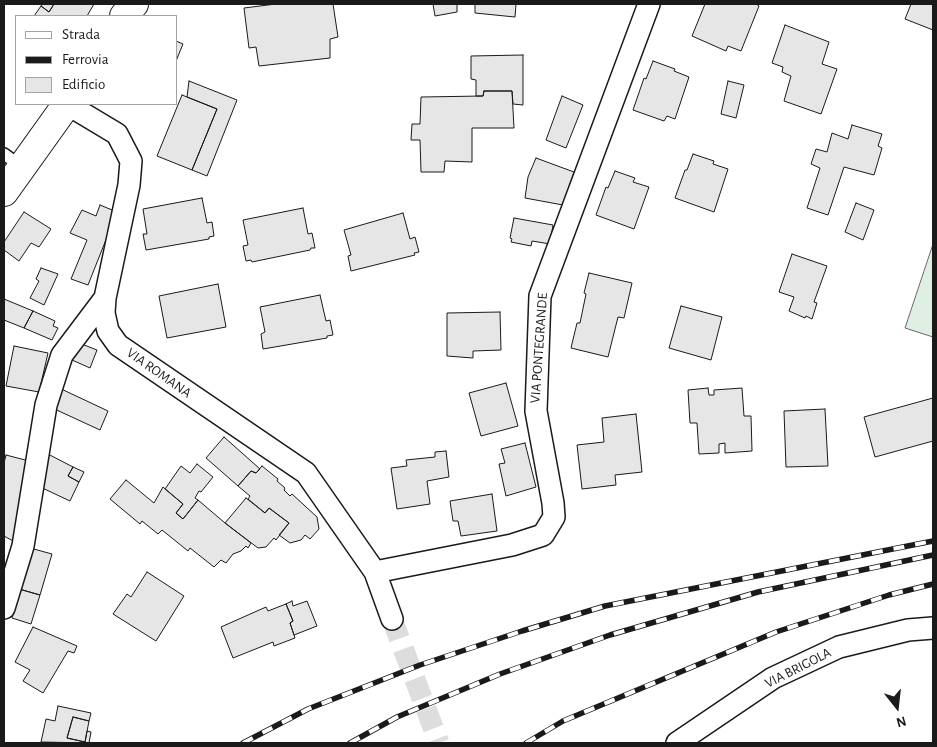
<!DOCTYPE html>
<style>
body{margin:0}
#map{position:relative;width:937px;height:747px;overflow:hidden;background:#fff;font-family:"Alegreya Sans",sans-serif}
canvas{display:block}
.frame{position:absolute;inset:0;border:5px solid #1a1a1a;pointer-events:none}
.legend{position:absolute;left:15px;top:15px;width:162px;height:90px;box-sizing:border-box;background:#fff;border:1px solid #a3a3a3;margin:0;padding:6px 9px;list-style:none;font-size:15px;color:#1a1a1a}
.legend li{display:flex;align-items:center;gap:10px;height:25px}
.legend b{width:25px;border:1px solid #a3a3a3}
.north{position:absolute;left:872px;top:682px;width:50px;height:50px;-webkit-text-stroke:4px #fff;paint-order:stroke;rotate:164deg;font-size:14px;font-weight:700;line-height:20px;text-align:center;color:#1a1a1a}
.north::after{content:'';display:block;margin:auto;width:18px;height:22px;background:#1a1a1a;clip-path:polygon(50% 0,100% 100%,50% 72%,0 100%)}
</style>
<div id="map">
<canvas width="937" height="747"></canvas>
<div class="frame"></div>
<ul class="legend">
<li><b style="height:6px;background:#fff"></b>Strada</li>
<li><b style="height:6px;background:#1a1a1a"></b>Ferrovia</li>
<li><b style="height:14px;background:#e6e6e6"></b>Edificio</li>
</ul>
<div class="north">N</div>
</div>
<script>
const c = document.querySelector('canvas').getContext('2d');
c.lineJoin = 'round';
function paint(path, color) { c.fillStyle = color; c.fill(path, 'evenodd'); }
const poly = rows => new Path2D(rows.map(r => 'M' + r).join(''));
function strokePath(path, color, width, dash) { c.strokeStyle = color; c.lineWidth = width; c.lineCap = dash ? 'butt' : 'round'; c.setLineDash(dash || []); c.stroke(path); }
function drawText(font, color, halo, rows, align = 'center') {
  c.font = font + ' "Alegreya Sans",sans-serif'; c.lineWidth = 4; c.setLineDash([]); c.textBaseline = 'middle'; c.strokeStyle = halo; c.fillStyle = color; for (const [text, x, y, turn = 0] of rows) {
    c.save(); c.translate(x, y); c.rotate((+turn || 0) * Math.PI / 180); c.textAlign = isNaN(turn) ? turn : align; if (halo) c.strokeText(text, 0, 0); c.fillText(text, 0, 0); c.restore();
  }
}
const green = poly([
 [933,244,933,337,905,328,933,244]
]);
paint(green, '#e0efe3');
strokePath(green, '#6a6a6a', 1);
const building = poly([
 [42,4,54,4,49,12,41,6,42,4],
 [54,4,94,4,87,16,34,16,41,6,49,12,54,4],
 [276,4,333,4,338,37,330,39,330,58,259,66,256,47,249,48,244,8,276,4],
 [433,4,457,4,457,12,435,16,433,4],
 [475,4,516,4,515,17,475,13,475,4],
 [705,4,756,4,759,6,741,51,728,46,726,51,692,36,705,4],
 [911,4,933,4,933,30,905,19,911,4],
 [785,25,829,42,822,64,837,69,821,114,784,101,791,76,782,72,783,67,772,63,785,25],
 [176,41,183,44,176,61,176,41],
 [523,55,523,105,513,104,512,91,484,91,483,96,476,96,476,80,471,79,471,56,523,55],
 [653,61,675,69,674,71,689,77,675,119,667,116,664,121,633,110,644,78,646,79,653,61],
 [189,81,237,100,207,176,192,170,217,109,187,97,189,81],
 [728,81,744,85,736,118,721,114,728,81],
 [484,91,512,91,514,128,472,128,472,162,445,161,444,172,421,172,420,140,411,140,412,124,420,124,421,97,483,96,484,91],
 [182,95,217,109,192,170,157,156,182,95],
 [562,96,583,105,566,148,546,140,562,96],
 [852,125,882,134,878,146,882,148,874,175,844,167,828,215,807,208,820,168,811,164,816,149,827,152,832,133,848,139,852,125],
 [693,154,714,161,713,164,728,169,714,212,675,198,685,170,687,170,693,154],
 [536,158,574,172,563,205,525,198,528,177,536,158],
 [615,171,635,178,633,182,649,187,634,229,596,215,606,187,608,188,615,171],
 [202,198,207,223,212,222,214,236,209,237,209,239,146,250,143,234,147,234,143,209,202,198],
 [856,203,874,210,863,240,845,232,856,203],
 [100,205,117,212,88,285,71,279,87,240,70,233,82,210,96,216,100,205],
 [303,208,308,234,312,233,315,248,311,248,310,250,252,262,251,260,246,261,243,246,248,245,243,220,303,208],
 [24,212,51,229,39,247,31,243,19,261,4,250,4,242,24,212],
 [403,213,410,239,415,237,419,252,414,253,415,255,351,271,348,256,351,255,344,230,403,213],
 [514,218,553,225,550,244,532,241,531,246,511,242,512,239,510,238,514,218],
 [792,254,827,266,814,302,817,303,812,319,806,316,805,318,789,311,794,297,779,292,792,254],
 [41,268,58,274,44,305,30,298,39,281,36,279,41,268],
 [589,273,632,283,624,318,618,317,608,357,571,348,577,323,580,323,586,294,584,293,589,273],
 [218,284,226,327,167,338,159,296,218,284],
 [320,295,326,321,330,320,333,335,327,336,327,338,263,349,261,334,265,332,260,307,320,295],
 [4,299,33,311,24,328,4,320,4,299],
 [681,306,722,317,711,360,669,348,681,306],
 [33,311,55,321,53,326,58,328,52,340,24,328,33,311],
 [500,312,501,350,473,351,473,358,447,356,447,313,500,312],
 [79,343,97,350,90,368,72,360,79,343],
 [14,346,48,353,39,392,6,386,14,346],
 [506,383,518,426,481,436,469,393,506,383],
 [57,387,108,411,100,430,48,406,57,387],
 [708,388,709,395,714,395,714,390,742,388,744,416,751,416,752,451,725,453,725,443,719,444,719,453,699,454,697,423,690,423,688,390,708,388],
 [933,398,933,441,875,457,864,417,933,398],
 [825,409,828,466,786,467,784,411,825,409],
 [636,414,642,472,615,475,616,485,582,489,577,445,604,442,602,418,636,414],
 [224,437,260,469,256,473,251,471,238,486,206,458,224,437],
 [525,443,536,487,506,496,499,464,505,463,501,449,525,443],
 [446,451,449,477,427,481,430,504,397,509,391,468,407,466,406,460,435,457,435,452,446,451],
 [46,453,73,467,68,476,79,482,70,501,36,485,46,453],
 [6,455,29,461,13,541,4,536,4,463,6,455],
 [197,464,213,477,201,492,199,491,195,498,198,500,183,519,176,513,183,504,165,489,181,466,190,473,197,464],
 [262,466,278,479,277,481,285,488,284,490,290,496,292,494,317,517,319,529,310,539,305,535,301,540,290,543,279,535,289,523,269,508,265,513,248,499,250,496,238,486,251,471,256,473,262,466],
 [73,467,84,472,79,482,68,476,73,467],
 [126,480,154,503,163,487,183,504,176,513,183,519,198,500,225,523,251,543,248,548,246,546,241,551,233,554,226,563,221,560,214,567,190,548,188,551,162,530,158,534,142,521,140,524,110,499,126,480],
 [492,494,497,531,461,536,458,521,453,521,450,501,492,494],
 [246,498,265,513,269,508,289,523,276,540,274,538,266,547,258,548,225,523,246,498],
 [30,548,52,554,40,595,19,589,30,548],
 [147,572,184,596,156,641,113,614,127,594,131,597,147,572],
 [19,589,40,595,31,624,12,618,19,589],
 [292,601,293,606,307,601,317,626,294,635,290,623,293,621,286,604,292,601],
 [286,604,293,621,290,623,295,638,274,646,273,642,233,658,221,627,266,607,268,611,286,604],
 [33,627,77,646,74,653,68,651,43,693,23,681,30,670,15,662,33,627],
 [58,706,91,713,89,721,73,717,67,738,85,742,87,731,91,732,89,743,41,742,46,719,55,721,58,706],
 [73,717,89,721,85,742,67,738,73,717]
]);
paint(building, '#e6e6e6');
strokePath(building, '#1a1a1a', 1);
strokePath(poly([
 [392,619,439,743]
]), '#ddd', 21, [21, 11]);
const service = poly([
 [4,154,22,167]
]);
const minor = poly([
 [67,104,117,134,131,161,129,185,105,298,104,313,108,331,118,345,306,473,375,572,392,619],
 [375,572,512,545,543,535,554,517,553,503,536,411,540,296,649,4],
 [4,608,23,546,46,405,62,355,105,298],
 [677,743,773,678,839,647,908,630,933,628]
]);
const primary = poly([
 [124,16,134,4],
 [4,192,67,104]
]);
strokePath(service, '#1a1a1a', 14);
strokePath(minor, '#1a1a1a', 24);
strokePath(primary, '#1a1a1a', 30);
strokePath(service, '#fff', 11);
strokePath(minor, '#fff', 21);
strokePath(primary, '#fff', 28);
const rail = poly([
 [243,743,308,709,420,665,522,631,605,606,933,541],
 [350,743,397,717,500,674,610,635,758,592,933,555],
 [526,743,563,721,776,632,889,595,933,584]
]);
strokePath(rail, '#1a1a1a', 5.5);
strokePath(rail, '#fff', 4, [11]);
drawText('14px', '#1a1a1a', '#fff', [
 ["VIA PONTEGRANDE",539,348,-86],
 ["VIA ROMANA",159,373,35],
 ["VIA BRIGOLA",798,668,-27]
]);
</script>
